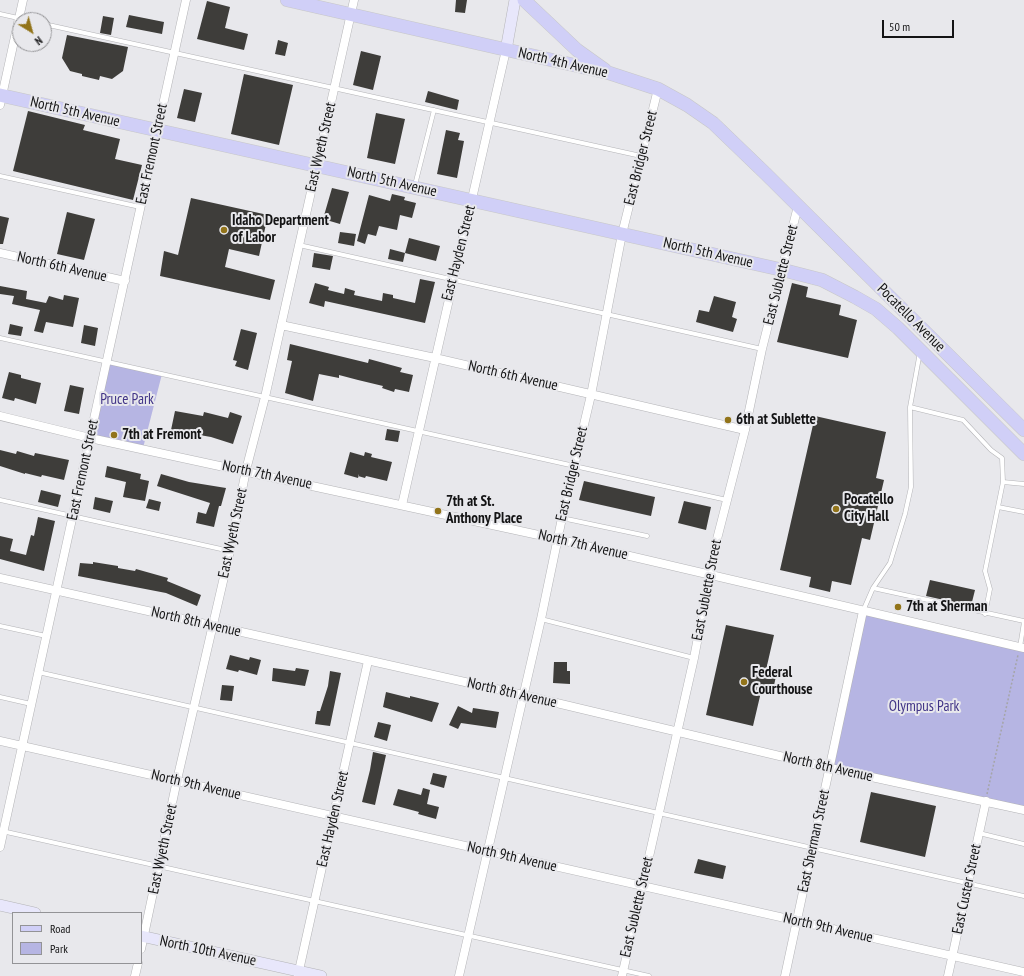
<!DOCTYPE html>
<style>
body{margin:0}
#map{position:relative;width:1024px;height:976px;overflow:hidden;background:#e8e8ec;font-family:"PT Sans Narrow",sans-serif}
canvas{display:block}
.legend{position:absolute;left:12px;top:912px;width:130px;height:52px;box-sizing:border-box;background:#e8e8ec;border:1px solid #939396;margin:0;padding:5px 7px;list-style:none;font-size:12px;color:#141415}
.legend li{display:flex;align-items:center;gap:8px;height:20px}
.legend b{width:20px;border:1px solid #939396}
.north{position:absolute;left:12px;top:12px;width:40px;height:40px;box-sizing:border-box;background:#e8e8ec;border:1px solid #939396;border-radius:50%;rotate:143deg;font-size:11px;font-weight:700;line-height:16px;text-align:center;color:#141415}
.north::after{content:'';display:block;margin:auto;width:14px;height:18px;background:#92741a;clip-path:polygon(50% 0,100% 100%,50% 72%,0 100%)}
.scale{position:absolute;left:882px;top:20px;width:72px;height:18px;box-sizing:border-box;border:2px solid #141415;border-top:0;padding-left:5px;font-size:12px;line-height:14px;white-space:nowrap;color:#141415;-webkit-text-stroke:3px #e8e8ec;paint-order:stroke}
</style>
<div id="map">
<canvas width="1024" height="976"></canvas>
<ul class="legend">
<li><b style="height:5px;background:#d0cff7"></b>Road</li>
<li><b style="height:11px;background:#b6b5e3"></b>Park</li>
</ul>
<div class="north">N</div>
<div class="scale">50 m</div>
</div>
<script>
const c = document.querySelector('canvas').getContext('2d');
c.lineJoin = 'round';
function paint(path, color) { c.fillStyle = color; c.fill(path, 'evenodd'); }
const poly = rows => new Path2D(rows.map(r => 'M' + r).join(''));
function strokePath(path, color, width, dash) { c.strokeStyle = color; c.lineWidth = width; c.lineCap = dash ? 'butt' : 'round'; c.setLineDash(dash || []); c.stroke(path); }
function drawText(font, color, halo, rows, align = 'center') {
  c.font = font + ' "PT Sans Narrow",sans-serif'; c.lineWidth = 4; c.setLineDash([]); c.textBaseline = 'middle'; c.strokeStyle = halo; c.fillStyle = color; for (const [text, x, y, turn = 0] of rows) {
    c.save(); c.translate(x, y); c.rotate((+turn || 0) * Math.PI / 180); c.textAlign = isNaN(turn) ? turn : align; if (halo) c.strokeText(text, 0, 0); c.fillText(text, 0, 0); c.restore();
  }
}
paint(poly([
 [107,362,162,374,143,448,90,438],
 [863,611,1024,648,1024,810,830,768]
]), '#b6b5e3');
paint(poly([
 [456,0,467,0,465,13,455,12],
 [207,1,230,7,225,28,248,34,244,50,197,39],
 [129,15,164,22,162,34,126,27],
 [103,16,114,18,111,35,100,33],
 [67,35,128,47,123,71,112,79,100,76,99,80,82,76,82,74,70,71,62,58],
 [278,40,288,43,285,56,275,54],
 [361,51,381,56,373,90,353,85],
 [244,74,293,85,279,145,231,134],
 [184,89,202,93,195,122,177,118],
 [428,91,459,100,457,110,425,102],
 [28,111,85,125,83,130,120,139,115,159,142,165,133,200,13,171],
 [376,113,405,119,395,164,367,158],
 [446,130,460,133,458,140,464,141,457,178,437,174],
 [332,188,349,192,340,224,323,219],
 [392,194,405,197,404,200,416,203,412,218,400,215,397,230,379,226,376,236,368,234,365,244,357,241,369,195,390,201],
 [191,198,268,215,259,256,229,249,225,267,275,280,270,300,160,276,164,251,178,255],
 [67,212,95,219,84,260,57,254],
 [0,216,9,218,3,244,0,244],
 [340,232,356,234,354,246,338,243],
 [409,238,440,246,436,261,405,253],
 [390,249,405,253,403,262,388,259],
 [314,253,333,256,330,270,312,267],
 [420,279,435,282,425,323,325,301,324,307,309,303,315,283,329,287,328,290,344,294,345,288,355,291,354,295,382,301,383,293,393,295,393,298,415,303],
 [792,283,808,287,806,297,841,305,839,315,857,320,848,358,777,342],
 [0,286,27,291,26,299,46,303,49,296,63,300,64,295,79,298,73,327,46,322,43,333,34,331,40,310,12,304,14,296,0,294],
 [714,296,736,302,732,317,737,319,733,332,696,322,699,310,709,312],
 [10,324,23,327,21,336,8,334],
 [84,325,98,328,95,346,81,343],
 [241,329,257,333,248,370,235,366,237,361,233,360],
 [290,344,368,363,369,359,402,368,400,372,413,375,409,392,395,389,394,392,382,388,383,386,358,380,339,375,339,378,319,374,313,401,285,393,292,361,287,360],
 [9,372,21,375,21,378,41,383,36,404,15,398,14,401,2,398],
 [70,385,84,388,79,414,64,411],
 [175,411,203,416,204,412,228,418,230,412,242,416,233,444,211,437,171,430],
 [815,416,886,432,876,478,884,480,870,540,862,538,851,585,832,581,830,592,809,587,811,577,780,570],
 [387,429,400,431,398,442,385,440],
 [0,450,16,454,17,451,34,456,35,453,69,460,64,480,42,475,41,477,25,473,25,474,0,466],
 [350,452,364,456,365,452,372,454,371,457,392,462,387,481,366,476,365,478,358,476,359,474,358,478,344,474],
 [107,466,141,474,140,479,149,481,145,501,123,497,126,482,105,477],
 [161,474,189,482,226,488,221,506,219,506,214,527,196,523,198,512,206,514,210,503,157,486],
 [584,481,655,497,651,516,579,500],
 [41,490,61,495,58,507,38,502],
 [95,497,113,501,110,513,93,509],
 [149,499,161,502,159,511,146,508],
 [684,501,711,507,706,530,678,523],
 [38,517,55,521,44,571,0,559,0,536,13,539,10,551,26,555,31,535,34,536],
 [93,562,118,566,118,568,135,571,136,569,168,578,167,581,201,595,197,606,166,593,78,576,80,563,93,564],
 [930,580,975,590,971,606,926,596],
 [726,625,774,635,766,670,777,672,772,694,761,692,753,726,706,715],
 [230,655,249,660,250,657,261,660,257,675,239,670,238,672,226,669],
 [554,662,567,662,567,671,570,671,570,684,553,683],
 [273,668,295,671,296,668,309,670,305,686,272,681],
 [330,671,341,673,330,726,315,724,317,711,320,711,328,686],
 [222,685,234,686,232,701,220,700],
 [386,692,410,698,410,696,439,703,432,722,383,707],
 [458,706,472,713,473,708,499,712,496,728,461,723,458,729,449,725],
 [378,722,391,725,387,741,374,737],
 [373,752,386,755,375,805,362,802,370,770],
 [433,773,447,776,444,788,430,784],
 [423,788,430,790,427,804,439,807,436,819,418,814,419,812,393,805,398,789,421,795],
 [871,792,936,806,925,857,860,842],
 [698,859,726,866,723,879,694,873]
]), '#3e3d3a');
const lane = poly([
 [0,14,27,20],
 [44,24,641,156],
 [0,176,140,207],
 [415,185,434,110],
 [299,245,762,349],
 [0,338,727,500],
 [910,407,963,420,991,450,1002,458,1003,482,985,571,990,589,985,614],
 [1003,482,1024,484],
 [0,500,230,551],
 [998,507,1024,512],
 [562,518,647,536],
 [873,588,1024,621],
 [863,611,873,588,890,563,905,514,911,487,910,407,920,352],
 [541,619,694,658],
 [0,626,46,636],
 [1020,647,1024,622],
 [38,672,1024,896],
 [0,697,31,704],
 [2,831,649,976],
 [979,833,1024,844]
]);
const street = poly([
 [0,105,23,0],
 [0,253,125,281],
 [281,325,435,358,745,430],
 [0,416,90,438,557,539,1024,648],
 [402,505,506,50],
 [0,578,523,695,830,768,1024,810],
 [0,741,1024,972],
 [0,847,186,0],
 [141,949,177,780,230,551,246,470,265,397,354,0],
 [298,975,368,661],
 [135,976,138,963],
 [459,976,541,619,562,518,591,395,622,234,658,89],
 [622,976,694,658,716,543,745,430,762,349,798,206],
 [785,976,863,611],
 [948,976,986,801]
]);
const secondary = poly([
 [506,50,515,0],
 [0,905,35,913],
 [141,936,321,976]
]);
const primary = poly([
 [287,0,609,73,658,89,687,105,713,123,766,174,1024,430],
 [524,0,577,50,605,70],
 [0,95,783,270,822,280,855,297,876,309,898,328,1024,454]
]);
strokePath(lane, '#b4b4b7', 5);
strokePath(street, '#b4b4b7', 9);
strokePath(secondary, '#b4b4b7', 12);
strokePath(primary, '#c7c7c7', 14);
strokePath(poly([
 [987,794,1018,655]
]), '#a5a5a8', 1.5, [2, 2]);
strokePath(lane, '#fff', 4);
strokePath(street, '#fff', 8);
strokePath(secondary, '#e8e7fb', 11);
strokePath(primary, '#d0cff7', 13);
for (const [x, y, r, color] of [
 [224,230,4,"#92741a"],
 [728,420,4,"#92741a"],
 [114,435,4,"#92741a"],
 [836,509,4,"#92741a"],
 [438,511,4,"#92741a"],
 [898,607,4,"#92741a"],
 [744,682,4,"#92741a"]
]) { const dot = new Path2D(); dot.arc(x, y, r, 0, 2 * Math.PI); c.fillStyle = color; c.fill(dot); strokePath(dot, '#e8e8ec', 1.5); }
drawText('15px', '#141415', '#e8e8ec', [
 ["North 4th Avenue",563,63,13],
 ["North 5th Avenue",75,112,13],
 ["East Wyeth Street",321,147,-77],
 ["East Fremont Street",152,154,-78],
 ["East Bridger Street",641,158,-76],
 ["North 5th Avenue",392,182,13],
 ["East Hayden Street",459,253,-76],
 ["North 5th Avenue",708,253,13],
 ["North 6th Avenue",62,267,13],
 ["East Sublette Street",781,275,-76],
 ["Pocatello Avenue",911,318,45],
 ["North 6th Avenue",513,376,13],
 ["East Fremont Street",83,470,-78],
 ["East Bridger Street",572,474,-77],
 ["North 7th Avenue",267,475,12],
 ["East Wyeth Street",233,533,-78],
 ["North 7th Avenue",583,545,13],
 ["East Sublette Street",707,590,-79],
 ["North 8th Avenue",196,622,13],
 ["North 8th Avenue",512,693,13],
 ["North 8th Avenue",828,767,13],
 ["North 9th Avenue",196,785,13],
 ["East Hayden Street",333,819,-77],
 ["East Sherman Street",814,841,-78],
 ["East Wyeth Street",163,849,-78],
 ["North 9th Avenue",512,857,13],
 ["East Custer Street",967,889,-78],
 ["East Sublette Street",637,907,-77],
 ["North 9th Avenue",828,928,13],
 ["North 10th Avenue",208,951,12]
]);
drawText('bold 15px', '#141415', '#e8e8ec', [
 ["Idaho Department",232,221],
 ["of Labor",232,238],
 ["6th at Sublette",736,420],
 ["7th at Fremont",122,435],
 ["Pocatello",844,500],
 ["City Hall",844,517],
 ["7th at St.",446,502],
 ["Anthony Place",446,519],
 ["7th at Sherman",906,607],
 ["Federal",752,673],
 ["Courthouse",752,690]
], 'left');
drawText('15px', '#413487', '#e8e8ec', [
 ["Pruce Park",127,400],
 ["Olympus Park",924,707]
]);
</script>
